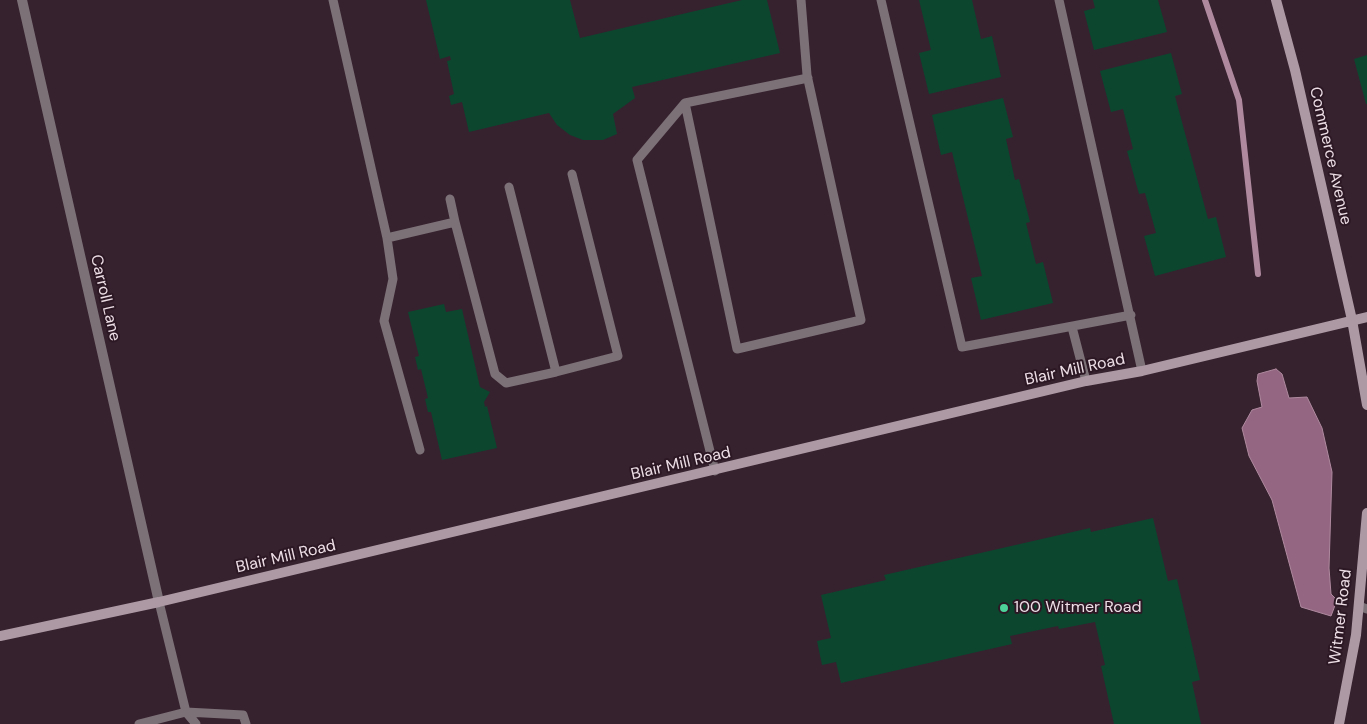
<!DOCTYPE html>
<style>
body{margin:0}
canvas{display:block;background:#36212e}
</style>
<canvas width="1367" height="724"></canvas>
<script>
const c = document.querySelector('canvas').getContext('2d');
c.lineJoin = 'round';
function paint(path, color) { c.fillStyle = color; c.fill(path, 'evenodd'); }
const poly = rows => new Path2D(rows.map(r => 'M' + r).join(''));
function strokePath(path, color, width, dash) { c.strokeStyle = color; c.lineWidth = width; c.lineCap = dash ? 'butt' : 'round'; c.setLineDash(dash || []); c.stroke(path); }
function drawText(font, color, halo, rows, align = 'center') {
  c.font = font + ' "DM Sans",sans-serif'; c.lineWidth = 4; c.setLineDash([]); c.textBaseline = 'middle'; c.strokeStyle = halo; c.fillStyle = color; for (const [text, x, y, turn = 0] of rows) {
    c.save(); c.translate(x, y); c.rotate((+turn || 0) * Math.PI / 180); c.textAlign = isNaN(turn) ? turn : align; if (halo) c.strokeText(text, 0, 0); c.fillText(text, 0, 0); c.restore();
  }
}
const water = poly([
 [1276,369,1282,374,1289,398,1307,397,1322,428,1332,472,1329,568,1331,594,1337,600,1331,616,1301,607,1272,500,1249,456,1242,428,1252,410,1262,407,1257,381,1258,374,1276,369]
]);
paint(water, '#946681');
strokePath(water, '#af8a9f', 1);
strokePath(poly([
 [1205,0,1239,100,1258,274]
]), '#af8a9f', 6);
paint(poly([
 [426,0,570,0,580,38,742,0,767,0,780,53,632,87,635,98,613,114,617,134,603,140,583,140,570,135,557,125,549,113,469,132,462,102,451,105,449,96,454,94,447,61,451,60,450,56,440,59],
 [919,0,972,0,981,39,992,36,1001,77,929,94,919,53,931,50],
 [1093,0,1158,0,1167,32,1094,50,1084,11,1095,8],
 [1171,53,1182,94,1175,96,1208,219,1216,217,1226,257,1155,276,1144,236,1156,233,1145,193,1139,194,1127,151,1133,149,1123,109,1111,112,1100,71],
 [1367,55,1367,104,1366,104,1354,59],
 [1003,98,1013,137,1006,139,1015,180,1019,179,1030,222,1026,223,1036,264,1043,262,1053,303,981,320,971,278,982,276,952,152,941,155,932,115],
 [444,304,446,312,462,309,480,387,490,392,484,402,485,407,487,406,497,448,442,460,431,412,428,412,425,399,428,398,421,369,418,370,415,357,419,356,408,312],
 [1153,518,1168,581,1177,579,1200,680,1192,682,1201,724,1114,724,1101,666,1105,665,1095,622,1059,629,1058,626,1010,636,1012,644,841,683,836,662,822,665,817,641,831,638,821,595,886,580,884,575,1090,528,1091,532]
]), '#0c462f');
strokePath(poly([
 [333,0,387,238],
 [881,0,962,347,1131,315],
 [1059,0,1142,371],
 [685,103,808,78],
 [455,222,495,374,506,383,556,372,509,187],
 [1072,327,1086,381],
 [556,372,618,356,572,174],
 [420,450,384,321,393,279,387,238,455,222,450,199],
 [715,471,637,160,685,103,737,349,861,320,807,75,801,0],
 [159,602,186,712,196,724],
 [1359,606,1367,609],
 [139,724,186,712,243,715,246,724]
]), '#7c7177', 9);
strokePath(poly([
 [22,0,159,602]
]), '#7c7177', 10);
strokePath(poly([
 [1276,0,1295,70,1352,320,1367,405],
 [0,636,159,602,1086,381,1142,371,1367,317],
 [1339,724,1356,635,1367,513]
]), '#ac99a4', 10);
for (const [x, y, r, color] of [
 [1004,608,5,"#4dd39a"]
]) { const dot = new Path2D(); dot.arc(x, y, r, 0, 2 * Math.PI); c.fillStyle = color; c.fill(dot); strokePath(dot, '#2c1824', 2); }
drawText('16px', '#eddee6', '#2c1824', [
 ["Commerce Avenue",1330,156,77],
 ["Carroll Lane",105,298,77],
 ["Blair Mill Road",1075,370,-12],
 ["Blair Mill Road",681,464,-13],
 ["Blair Mill Road",286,557,-13],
 ["Witmer Road",1341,617,-83]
]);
drawText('16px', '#eddee6', '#2c1824', [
 ["100 Witmer Road",1014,608]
], 'left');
</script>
